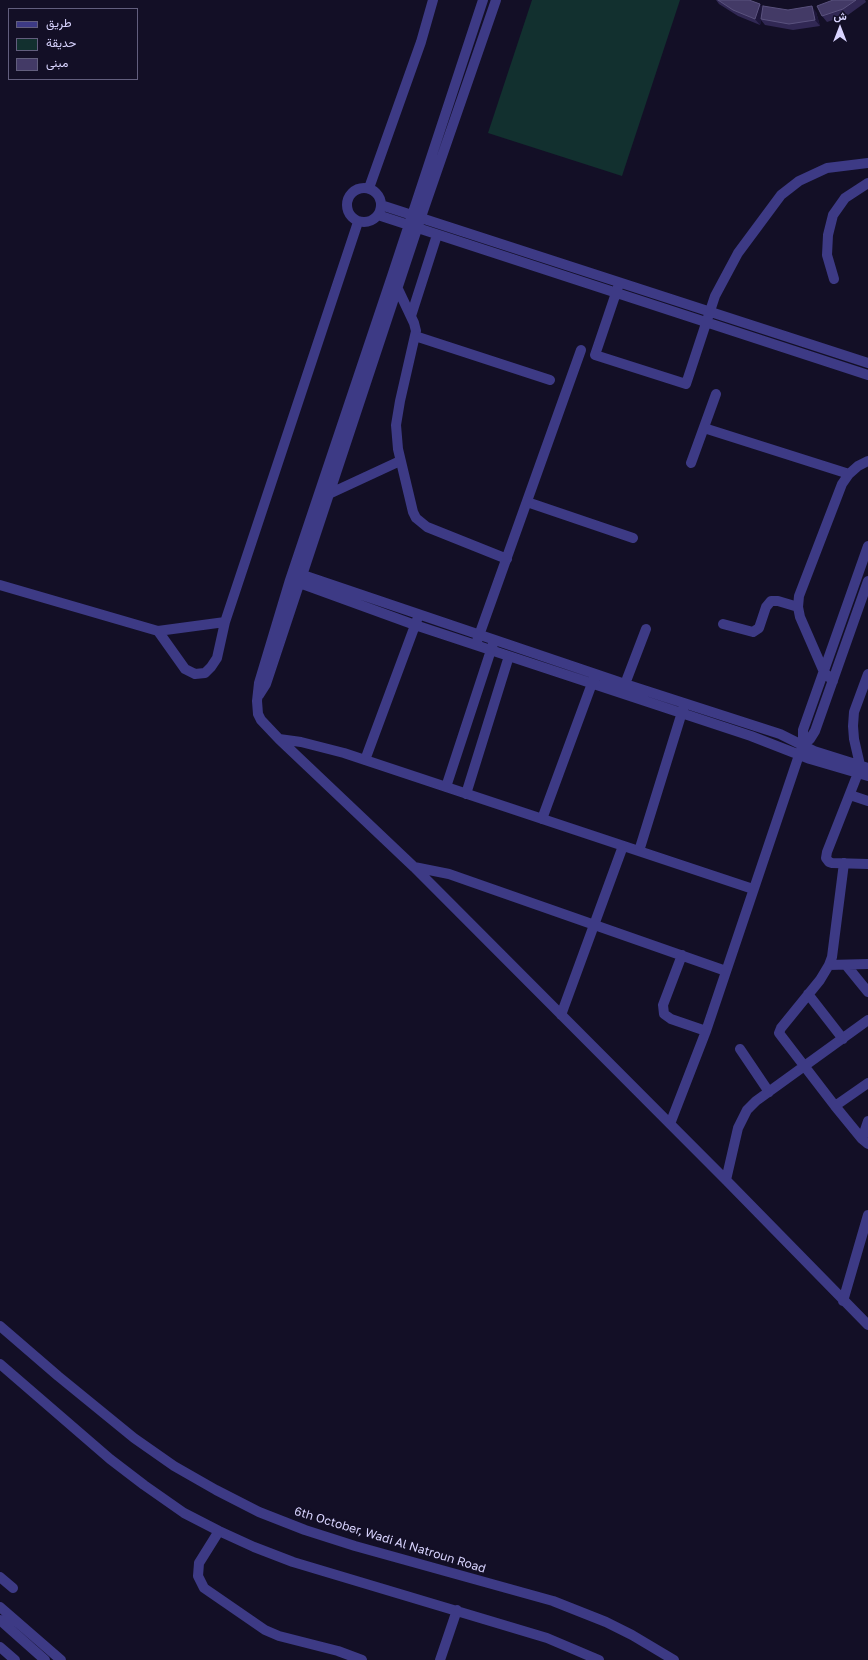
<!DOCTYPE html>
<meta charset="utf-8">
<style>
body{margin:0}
#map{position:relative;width:868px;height:1660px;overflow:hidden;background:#130f26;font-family:"Golos Text",Vazirmatn,sans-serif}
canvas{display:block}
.legend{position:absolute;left:8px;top:8px;width:130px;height:72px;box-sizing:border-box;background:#130f26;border:1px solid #625e7d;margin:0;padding:5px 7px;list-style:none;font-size:12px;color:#d9d4ff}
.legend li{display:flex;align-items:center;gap:8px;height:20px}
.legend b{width:20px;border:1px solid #625e7d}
.north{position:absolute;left:820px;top:8px;width:40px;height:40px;-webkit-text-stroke:3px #130f26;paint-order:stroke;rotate:0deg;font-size:11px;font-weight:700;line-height:16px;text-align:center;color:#d9d4ff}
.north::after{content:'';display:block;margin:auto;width:14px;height:18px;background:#d9d4ff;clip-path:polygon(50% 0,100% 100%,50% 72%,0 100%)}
</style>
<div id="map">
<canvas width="868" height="1660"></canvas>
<ul class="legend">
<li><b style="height:5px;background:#3d3a85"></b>طريق</li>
<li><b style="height:11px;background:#12302f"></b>حديقة</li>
<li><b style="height:11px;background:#433a66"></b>مبنى</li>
</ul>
<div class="north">ش</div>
</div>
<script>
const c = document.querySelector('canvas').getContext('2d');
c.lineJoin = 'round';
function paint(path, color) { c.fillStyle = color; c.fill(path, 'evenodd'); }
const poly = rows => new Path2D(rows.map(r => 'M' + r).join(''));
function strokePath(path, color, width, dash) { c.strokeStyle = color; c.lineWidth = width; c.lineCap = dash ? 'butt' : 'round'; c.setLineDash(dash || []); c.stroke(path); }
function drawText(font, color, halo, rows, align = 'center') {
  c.font = font + ' "Golos Text",sans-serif'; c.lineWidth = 4; c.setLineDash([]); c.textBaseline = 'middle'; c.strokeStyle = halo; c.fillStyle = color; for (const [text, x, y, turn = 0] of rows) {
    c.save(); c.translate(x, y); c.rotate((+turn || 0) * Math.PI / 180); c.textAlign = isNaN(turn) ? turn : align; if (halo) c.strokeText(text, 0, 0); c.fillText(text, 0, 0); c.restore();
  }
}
paint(poly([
 [532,0,680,0,622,176,488,133]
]), '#12302f');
strokePath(poly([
 [483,0,392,276,290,580,259,683,257,701,258,714,261,720,279,739,414,867,726,1180,868,1325],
 '347 205a17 17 0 1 1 34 0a17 17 0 1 1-34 0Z',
 [369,188,421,42,433,0],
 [381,205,868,363],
 [378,215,868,375],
 [834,279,827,255,828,235,833,215,845,198,868,183],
 [397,287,414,323,416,331,400,401,396,425,398,449,413,512,416,518,427,527,507,559],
 [618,287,595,355,686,384,715,296,738,253,781,195,799,181,827,168,868,163],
 [411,316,437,235],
 [415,336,550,380],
 [704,428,849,474],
 [691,463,716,394],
 [331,493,400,461],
 [527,502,633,538],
 [297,573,625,684,780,734,814,751,868,768],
 [294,581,415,625,751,736,810,759,868,776],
 [0,585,158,631,225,622],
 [723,624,753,632,759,628,766,607,771,601,778,601,798,607],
 [158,631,185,669,195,674,205,673,211,667,217,658,225,622,358,222],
 [477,641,581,350],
 [868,674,854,712,853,726,854,739,860,765,858,773,827,852,826,858,829,862,832,863,868,864],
 [833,681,824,672,800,617,798,607,799,596,842,484,849,474,858,466,868,461],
 [625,684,646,629],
 [259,695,266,684,421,217,496,0],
 [279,739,301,742,344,753,753,889],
 [803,746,803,730,868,546],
 [365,760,417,620],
 [446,787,493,644],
 [466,794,509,656],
 [850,795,868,801],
 [542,819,594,678],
 [639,851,683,709],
 [844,863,832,957,829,965,820,980,781,1028,779,1033,782,1037,835,1106,862,1139,868,1144],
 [414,867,449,874,726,971],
 [682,955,663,1005,664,1014,671,1019,706,1031],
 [829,965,868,964],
 [846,965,868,992],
 [808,994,843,1039],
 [561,1015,623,846],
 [740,1049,769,1092],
 [835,1106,868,1083],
 [670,1124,706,1031,799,755,803,746,810,739,815,731,868,581],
 [862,1139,868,1121],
 [726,1180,738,1128,747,1110,756,1101,868,1020],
 [843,1301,868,1215],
 [0,1326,58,1376,134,1438,174,1466,216,1490,259,1512,305,1530,355,1546,553,1601,606,1622,632,1635,674,1660],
 [0,1364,110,1459,144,1485,184,1513,219,1531,254,1547,293,1562,547,1638,599,1660],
 [219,1531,199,1563,198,1576,204,1588,265,1630,279,1636,338,1651,362,1660],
 [0,1577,13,1588],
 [0,1607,61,1660],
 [0,1620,45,1660],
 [0,1647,15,1660],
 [440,1660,457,1610]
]), '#3d3a85', 10);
paint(poly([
 [716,0,749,0,760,4,763,9,816,12,820,26,793,30,765,25,761,20,760,25,738,16,719,4],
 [833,0,865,0,866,2,848,15,827,22,822,16]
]), '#312854');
paint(poly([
 [760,4,764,10,760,25,755,19],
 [812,6,816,12,820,26,815,20]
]), '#1d163a');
const building = poly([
 [718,0,749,0,760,4,755,19,733,10,718,0],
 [833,0,856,0,843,9,822,16,817,6,833,0],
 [763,6,788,10,812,6,815,20,789,24,761,19,763,6]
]);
paint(building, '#433a66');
strokePath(building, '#5a527e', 1);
drawText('12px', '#d9d4ff', '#130f26', [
 ["6th October, Wadi Al Natroun Road",390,1540,17]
]);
</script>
